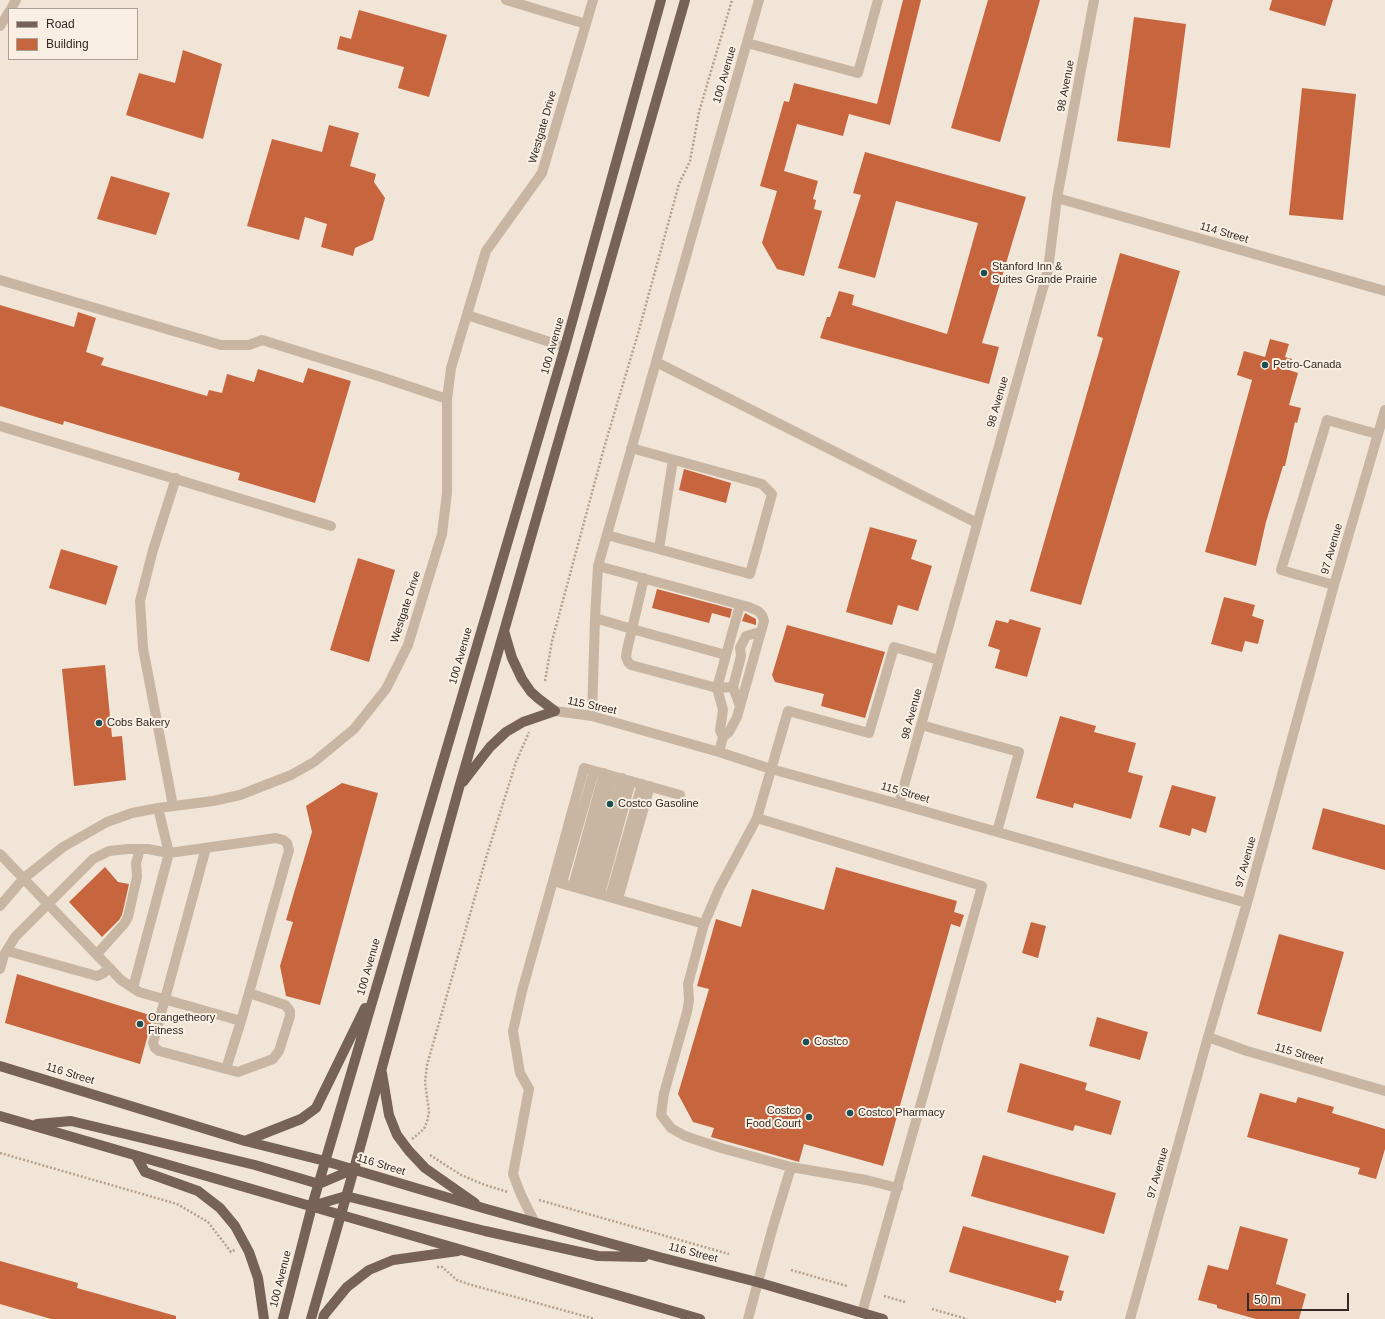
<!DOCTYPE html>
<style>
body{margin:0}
#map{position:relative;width:1385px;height:1319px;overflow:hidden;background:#f1e5d7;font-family:Helvetica,sans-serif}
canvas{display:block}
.legend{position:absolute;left:8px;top:8px;width:130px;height:52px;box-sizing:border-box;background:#f9efe3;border:1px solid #aaa097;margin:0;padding:5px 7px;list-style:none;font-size:12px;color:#332a25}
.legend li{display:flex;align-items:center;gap:8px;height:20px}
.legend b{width:20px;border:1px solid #aaa097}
.scale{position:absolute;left:1247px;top:1293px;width:102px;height:18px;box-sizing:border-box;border:2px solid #332a25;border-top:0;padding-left:5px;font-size:12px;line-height:14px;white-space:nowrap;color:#332a25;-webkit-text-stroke:3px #f9efe3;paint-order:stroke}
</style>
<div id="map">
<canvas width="1385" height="1319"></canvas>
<ul class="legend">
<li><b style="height:5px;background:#766256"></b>Road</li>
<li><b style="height:11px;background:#c7653e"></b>Building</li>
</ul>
<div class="scale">50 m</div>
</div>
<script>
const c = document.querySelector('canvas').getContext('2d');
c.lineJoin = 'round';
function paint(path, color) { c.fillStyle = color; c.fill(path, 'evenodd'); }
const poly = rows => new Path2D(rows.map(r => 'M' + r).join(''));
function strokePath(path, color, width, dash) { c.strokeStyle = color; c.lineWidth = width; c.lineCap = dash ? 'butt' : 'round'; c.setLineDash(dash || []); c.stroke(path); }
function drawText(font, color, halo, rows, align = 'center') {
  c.font = font + ' Helvetica,sans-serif'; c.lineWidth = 4; c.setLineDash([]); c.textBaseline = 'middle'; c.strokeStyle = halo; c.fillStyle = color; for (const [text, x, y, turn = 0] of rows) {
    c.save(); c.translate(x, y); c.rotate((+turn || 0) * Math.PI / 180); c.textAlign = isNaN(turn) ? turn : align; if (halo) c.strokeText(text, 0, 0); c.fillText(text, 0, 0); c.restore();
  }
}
paint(poly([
 [903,0,921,0,890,125,849,114,843,136,797,124,784,171,818,181,813,199,816,200,814,209,822,211,804,276,777,269,762,243,777,191,760,186,784,101,789,102,794,83,877,104],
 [988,0,1040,0,1000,142,951,128],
 [1272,0,1333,0,1325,26,1269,10],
 [359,10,447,35,429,97,398,88,404,67,337,49,340,36,351,39],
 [1134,17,1186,24,1170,148,1117,141],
 [183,50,222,64,203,139,126,115,139,73,175,83],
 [1302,88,1356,94,1343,220,1289,215],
 [329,125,359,133,350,166,376,174,374,182,385,198,373,240,355,248,353,256,321,247,327,224,305,217,299,240,247,226,272,139,322,152],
 [865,152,1026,197,982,343,999,347,989,384,820,338,827,317,830,317,839,291,854,295,852,305,947,334,978,223,896,201,875,278,838,268,861,195,853,193],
 [111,176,170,193,156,235,97,219],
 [1120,253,1180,271,1081,605,1030,591,1103,338,1097,336],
 [0,305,74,327,78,312,96,318,86,352,104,358,101,365,207,396,209,390,222,393,227,374,254,382,258,369,303,383,308,368,351,381,315,503,238,480,240,473,64,421,63,425,0,406],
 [1270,339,1289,344,1285,357,1292,359,1289,370,1298,373,1289,405,1301,408,1297,423,1295,422,1285,466,1283,466,1266,522,1256,566,1205,552,1252,380,1237,375,1244,351,1265,357],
 [684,469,731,483,726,503,679,490],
 [870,527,917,540,911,559,932,566,918,611,898,605,892,625,846,612],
 [61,549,118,566,106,605,49,588],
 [358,558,395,570,369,662,330,650],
 [657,589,732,609,730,618,712,613,709,623,652,608],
 [1224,597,1255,605,1252,616,1264,620,1258,644,1245,641,1242,652,1211,644],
 [745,613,756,619,756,625,742,621],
 [1010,619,1041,628,1027,677,995,668,1000,650,988,646,996,620,1008,623],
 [787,625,885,652,865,718,821,706,824,694,775,682,772,675],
 [105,665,112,737,122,736,126,780,74,786,62,669],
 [1060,716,1096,726,1094,732,1136,743,1128,772,1143,776,1131,819,1074,803,1073,808,1036,798],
 [342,783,378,793,320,1005,286,996,280,966,293,922,286,920,312,832,306,806],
 [1172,785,1216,797,1206,833,1192,828,1190,836,1159,827],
 [1323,808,1385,825,1385,870,1312,849],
 [105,867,118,882,129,884,122,915,119,920,102,937,69,902],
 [836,867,957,901,954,912,964,915,960,927,951,924,883,1166,804,1144,799,1162,711,1137,714,1128,693,1122,678,1094,709,989,697,986,716,919,741,927,752,889,824,910],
 [1031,922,1046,926,1038,958,1022,953],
 [1279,934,1344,952,1321,1032,1257,1014],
 [17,974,153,1016,140,1064,5,1023],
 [1097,1017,1148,1032,1140,1060,1089,1046],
 [1020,1063,1087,1083,1085,1090,1121,1101,1111,1135,1075,1125,1073,1131,1007,1112],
 [1260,1093,1296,1103,1298,1097,1334,1107,1332,1113,1385,1129,1385,1149,1376,1179,1358,1174,1360,1168,1247,1137],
 [983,1155,1116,1193,1104,1234,971,1196],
 [963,1226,1069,1256,1059,1290,1064,1291,1061,1301,1056,1300,1056,1303,949,1272],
 [1240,1226,1288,1239,1276,1284,1306,1294,1299,1319,1256,1319,1217,1308,1217,1305,1198,1300,1208,1265,1228,1270],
 [0,1261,78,1283,77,1288,176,1316,176,1319,51,1319,0,1304]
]), '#c7653e');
strokePath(poly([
 [545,681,552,641,604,448,639,330,679,184,690,161,699,112,732,0],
 [412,1139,424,1129,427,1122,429,1112,425,1082,427,1065,486,858,516,762,529,732],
 [0,1153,177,1204,208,1222,231,1252,236,1249],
 [430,1155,461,1175,485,1185,508,1192],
 [539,1200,729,1254],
 [437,1267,442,1267,457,1280,468,1284,595,1319],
 [791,1270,847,1286],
 [884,1296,905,1302],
 [932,1309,967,1319]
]), '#b4a08d', 2.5, [2, 2]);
strokePath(poly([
 [506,0,586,24],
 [11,9,16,0],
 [0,26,9,12],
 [747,43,858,73,878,0],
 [1057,198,1385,291],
 [0,280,221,345,249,345,262,340,378,376,447,399],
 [467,315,565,347],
 [656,362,977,523],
 [0,426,331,526],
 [607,535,750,574,772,494,762,484,631,448],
 [659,549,673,460],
 [598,566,749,607,758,611,762,615,764,621,737,717,729,732,723,737],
 [1334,585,1281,570,1327,420,1377,434],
 [595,618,632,629,726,655,717,688,631,665,628,662,626,657,627,650,632,629,644,578],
 [726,655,740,605],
 [740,706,733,687,741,656,740,648,746,636,756,633,760,634],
 [555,711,592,716,719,752,771,769,899,804,1247,903],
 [592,716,595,618,598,566,759,0],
 [921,725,1019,752,997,832],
 [719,752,723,737,720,730,723,710,717,688,733,687],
 [899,804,1048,270,1057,198,1094,0],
 [173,806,143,648,140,601,153,550,176,478],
 [158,808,169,853,276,838,283,840,287,843,289,850,249,993],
 [757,818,719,889,704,924,688,984,689,1000,687,1012,664,1093,661,1115,671,1128,685,1136,721,1148,791,1167,866,1180,898,1188],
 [206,848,153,1043,155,1048,159,1051,226,1069],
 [0,854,121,980,139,992,241,1021,226,1069,238,1072,273,1059,279,1051,290,1016,290,1011,285,1005,249,993,241,1021],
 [553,881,584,768,680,795],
 [562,883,594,771],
 [573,886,604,773],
 [582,889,612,776],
 [591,891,622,778],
 [600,894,631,781],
 [610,897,642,784],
 [618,899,650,786],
 [0,906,24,878,63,847,107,822,132,813,158,808,213,801,240,795,291,775,314,762,354,729,386,689,408,645,442,534,447,493,447,399,451,368,486,251,542,173,593,0],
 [7,951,97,976,102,974,110,968],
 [97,954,124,924,128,917,137,877,136,863,140,849],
 [0,969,4,955,15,937,93,859,109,851,128,849,148,849,169,853,133,988],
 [1208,1037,1247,1051,1385,1091],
 [534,1221,521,1195,513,1174,529,1089,520,1073,513,1031,522,991,553,881,704,924],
 [862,1313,982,886,757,818,788,711,869,733,894,647,939,660],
 [748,1319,772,1230,791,1167],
 [1130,1319,1208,1037,1247,903,1334,585,1385,410]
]), '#c8b6a3', 10);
strokePath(poly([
 [504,631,512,658,522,679,531,692,539,699,555,711],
 [463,782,490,747,506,732,523,722,555,711],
 [0,1066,245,1141,325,1161,483,1208,659,1257,757,1282,883,1319],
 [382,1073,389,1115,397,1135,409,1151,425,1168,475,1203],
 [0,1116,700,1319],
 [37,1124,71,1121,255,1165,319,1184,354,1169],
 [245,1141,301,1119,316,1108,365,1008],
 [136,1156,145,1172,198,1191,220,1208,235,1226,249,1252,258,1278,264,1319],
 [312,1206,346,1196,485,1231,598,1256,644,1257],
 [283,1319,312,1206,565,347,661,0],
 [311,1319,354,1169,459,788,685,0],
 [323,1319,324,1315,347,1287,369,1270,393,1260,458,1251]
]), '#766256', 10);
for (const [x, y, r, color] of [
 [984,273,4,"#1b4e55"],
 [1265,365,4,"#1b4e55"],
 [99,723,4,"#1b4e55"],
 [610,804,4,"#1b4e55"],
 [140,1024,4,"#1b4e55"],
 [806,1042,4,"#1b4e55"],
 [850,1113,4,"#1b4e55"],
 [809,1117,4,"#1b4e55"]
]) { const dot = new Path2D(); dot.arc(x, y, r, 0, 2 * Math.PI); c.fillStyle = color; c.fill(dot); strokePath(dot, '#f9efe3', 1.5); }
drawText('11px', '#332a25', '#f9efe3', [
 ["100 Avenue",725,75,-74],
 ["98 Avenue",1066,86,-79],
 ["Westgate Drive",543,127,-74],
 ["114 Street",1224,233,16],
 ["100 Avenue",553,346,-74],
 ["98 Avenue",998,402,-74],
 ["97 Avenue",1332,549,-74],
 ["Westgate Drive",406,607,-72],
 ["100 Avenue",461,656,-74],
 ["115 Street",592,706,12],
 ["98 Avenue",912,714,-75],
 ["115 Street",905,793,16],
 ["97 Avenue",1246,862,-75],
 ["100 Avenue",369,967,-74],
 ["115 Street",1299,1054,16],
 ["116 Street",70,1074,17],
 ["116 Street",381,1165,17],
 ["97 Avenue",1158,1173,-74],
 ["116 Street",693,1253,15],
 ["100 Avenue",281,1279,-76]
]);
drawText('11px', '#332a25', '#f9efe3', [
 ["Stanford Inn &",992,267],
 ["Suites Grande Prairie",992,280],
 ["Petro-Canada",1273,365],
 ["Cobs Bakery",107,723],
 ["Costco Gasoline",618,804],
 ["Orangetheory",148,1018],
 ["Fitness",148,1031],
 ["Costco",814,1042],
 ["Costco",801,1111,"right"],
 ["Food Court",801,1124,"right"],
 ["Costco Pharmacy",858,1113]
], 'left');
</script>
